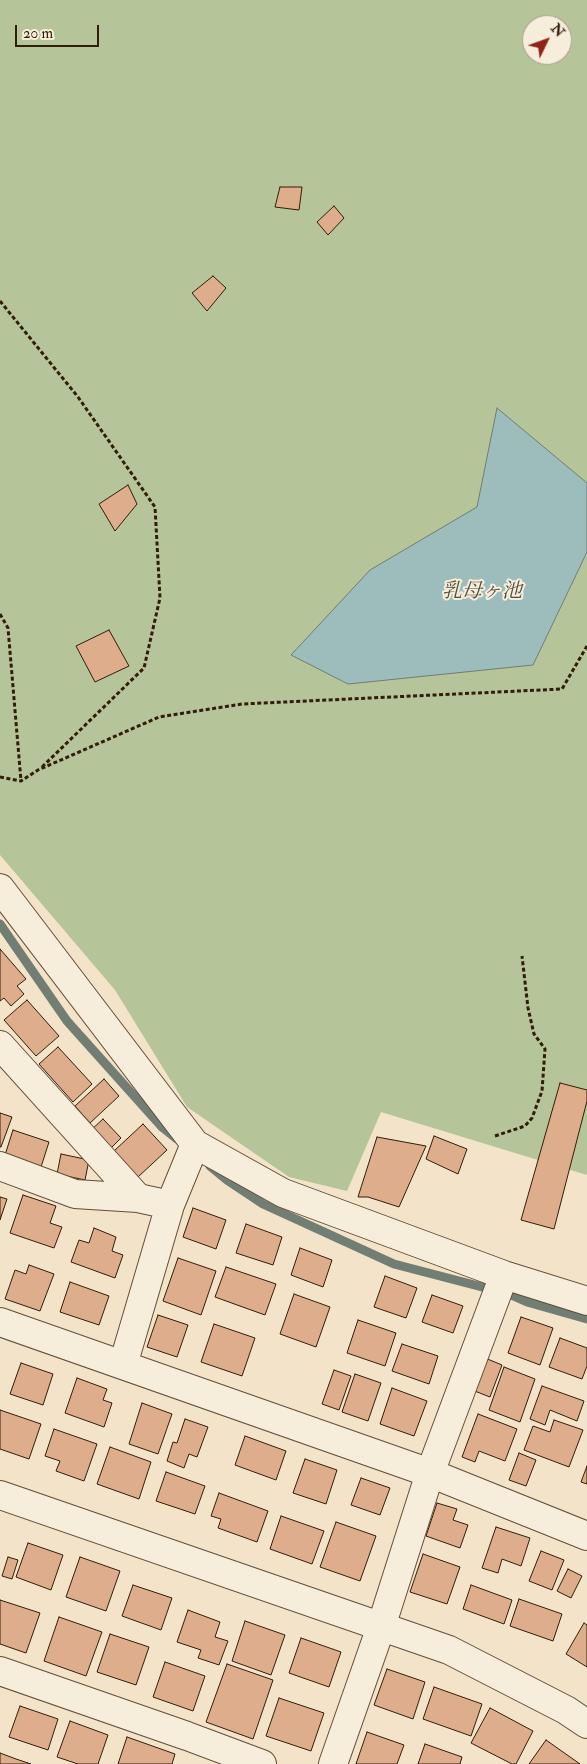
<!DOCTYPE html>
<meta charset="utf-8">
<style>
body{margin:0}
#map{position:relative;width:587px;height:1764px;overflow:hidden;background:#f3e3c8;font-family:"IM FELL Double Pica",serif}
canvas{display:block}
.north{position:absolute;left:522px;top:15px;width:50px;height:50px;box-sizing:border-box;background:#f7eddb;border:1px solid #a89a87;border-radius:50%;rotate:48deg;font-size:14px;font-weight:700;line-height:20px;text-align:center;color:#311d09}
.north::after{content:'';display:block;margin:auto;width:18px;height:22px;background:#8f2418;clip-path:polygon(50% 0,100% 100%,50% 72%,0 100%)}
.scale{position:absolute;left:15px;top:25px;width:84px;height:22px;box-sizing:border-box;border:2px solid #311d09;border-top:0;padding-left:6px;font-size:15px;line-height:18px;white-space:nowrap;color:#311d09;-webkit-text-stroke:4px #f7eddb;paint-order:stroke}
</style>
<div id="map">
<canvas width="587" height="1764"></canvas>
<div class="north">N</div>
<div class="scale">20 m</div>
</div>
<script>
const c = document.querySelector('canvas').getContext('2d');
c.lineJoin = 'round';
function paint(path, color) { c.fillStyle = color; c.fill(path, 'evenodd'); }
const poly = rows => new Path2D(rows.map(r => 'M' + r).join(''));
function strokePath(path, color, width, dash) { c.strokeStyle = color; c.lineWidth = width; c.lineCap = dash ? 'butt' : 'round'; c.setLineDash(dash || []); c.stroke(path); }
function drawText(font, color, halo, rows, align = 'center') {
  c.font = font + ' "IM FELL Double Pica","Noto Serif JP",serif'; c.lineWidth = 4; c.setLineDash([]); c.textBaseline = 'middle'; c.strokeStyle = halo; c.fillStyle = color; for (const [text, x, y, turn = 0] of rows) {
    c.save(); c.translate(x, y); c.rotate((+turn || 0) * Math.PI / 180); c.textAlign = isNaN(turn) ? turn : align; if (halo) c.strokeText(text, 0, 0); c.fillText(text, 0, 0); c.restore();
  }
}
paint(poly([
 [0,0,587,0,587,1175,381,1112,347,1191,289,1177,187,1107,115,990,0,855],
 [532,25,562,25,562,55,532,55]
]), '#b6c499');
const water = poly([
 [497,408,587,483,587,552,533,665,348,684,291,655,370,570,477,507,497,408]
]);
paint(water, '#9dbdbc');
strokePath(water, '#727d74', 1);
strokePath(poly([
 [0,924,67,1021,162,1127,177,1139],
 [210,1166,227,1180,263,1204,394,1264,509,1294,527,1302,587,1319]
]), '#727d74', 9);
const building = poly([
 [280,187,302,187,299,210,275,207,280,187],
 [334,206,344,218,328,235,317,222,334,206],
 [213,276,226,288,207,311,192,293,213,276],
 [128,485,137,504,115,531,99,504,128,485],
 [109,630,129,666,95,682,76,646,109,630],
 [0,949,26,979,17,986,24,994,11,1006,4,998,0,1001,0,949],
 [27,1000,59,1036,36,1056,4,1020,27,1000],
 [58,1047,92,1084,73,1102,39,1064,58,1047],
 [104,1079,119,1096,90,1123,75,1106,104,1079],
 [560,1083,587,1090,587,1101,554,1229,521,1220,560,1083],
 [0,1113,12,1117,1,1147,0,1147,0,1113],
 [103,1119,121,1138,109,1150,90,1131,103,1119],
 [143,1124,167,1150,138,1177,114,1151,143,1124],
 [13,1130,49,1142,41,1167,5,1155,13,1130],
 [434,1136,467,1149,458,1174,426,1159,434,1136],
 [377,1137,426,1146,399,1207,368,1197,358,1197,377,1137],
 [61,1154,89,1160,85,1180,57,1174,61,1154],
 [23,1195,56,1206,50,1223,62,1227,54,1248,10,1233,23,1195],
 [0,1197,7,1199,0,1220,0,1197],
 [193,1208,226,1220,216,1249,183,1237,193,1208],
 [246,1224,282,1237,273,1265,236,1253,246,1224],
 [94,1228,116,1237,112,1251,123,1255,115,1278,71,1262,79,1240,89,1243,94,1228],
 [300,1248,332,1260,323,1287,291,1275,300,1248],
 [178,1258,216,1271,201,1315,163,1301,178,1258],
 [29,1265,54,1274,40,1311,5,1299,15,1270,26,1274,29,1265],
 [226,1267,276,1284,265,1315,215,1297,226,1267],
 [385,1276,417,1288,406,1318,374,1307,385,1276],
 [70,1282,109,1296,99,1325,60,1312,70,1282],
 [294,1294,330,1307,316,1347,280,1334,294,1294],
 [432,1295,463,1306,453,1333,422,1322,432,1295],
 [158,1315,188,1325,177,1357,147,1347,158,1315],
 [521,1317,553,1328,540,1365,508,1353,521,1317],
 [358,1320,396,1333,385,1366,347,1353,358,1320],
 [214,1324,255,1338,242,1376,201,1362,214,1324],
 [560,1338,587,1348,587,1366,582,1379,549,1367,560,1338],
 [402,1344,438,1356,429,1384,392,1371,402,1344],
 [485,1358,502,1365,490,1397,472,1390,485,1358],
 [21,1363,53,1374,43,1405,10,1394,21,1363],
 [504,1367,535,1379,520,1422,489,1410,504,1367],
 [334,1370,351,1376,339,1410,322,1404,334,1370],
 [355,1374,381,1383,368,1421,342,1412,355,1374],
 [77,1378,107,1389,103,1400,112,1403,104,1427,65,1413,77,1378],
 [542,1386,584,1401,577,1421,550,1410,545,1425,530,1419,542,1386],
 [392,1388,427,1401,414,1436,380,1424,392,1388],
 [142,1403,172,1414,158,1454,129,1444,142,1403],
 [0,1410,41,1424,29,1459,0,1449,0,1410],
 [478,1414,517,1429,505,1461,479,1451,475,1462,462,1457,478,1414],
 [185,1419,208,1427,197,1457,189,1454,184,1468,167,1461,173,1442,177,1443,185,1419],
 [554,1420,583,1430,569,1467,524,1450,533,1426,550,1432,554,1420],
 [54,1429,97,1444,84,1481,56,1471,60,1461,45,1456,54,1429],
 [245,1436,286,1451,276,1480,235,1465,245,1436],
 [110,1447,151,1462,139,1499,97,1484,110,1447],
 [519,1453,536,1460,526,1486,509,1480,519,1453],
 [305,1459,337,1470,326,1504,293,1493,305,1459],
 [587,1466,587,1484,581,1482,587,1466],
 [166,1472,205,1486,195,1514,156,1501,166,1472],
 [361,1478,390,1488,380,1515,351,1505,361,1478],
 [219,1493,268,1511,257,1542,218,1528,221,1519,211,1516,219,1493],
 [437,1503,457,1509,453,1520,468,1525,460,1548,426,1536,437,1503],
 [281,1516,324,1531,312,1564,270,1549,281,1516],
 [336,1522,376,1536,360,1581,320,1567,336,1522],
 [496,1527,530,1538,521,1566,502,1559,498,1573,482,1568,496,1527],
 [28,1543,63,1555,51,1590,16,1577,28,1543],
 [541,1551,564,1560,552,1590,529,1581,541,1551],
 [423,1554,460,1567,447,1604,410,1592,423,1554],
 [8,1557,18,1560,12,1579,2,1576,8,1557],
 [80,1557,120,1571,106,1611,66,1597,80,1557],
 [568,1569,582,1576,571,1598,557,1591,568,1569],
 [133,1585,172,1598,161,1630,122,1616,133,1585],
 [471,1585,512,1600,504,1624,463,1609,471,1585],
 [519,1599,562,1614,553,1641,510,1626,519,1599],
 [0,1600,40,1613,26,1653,0,1644,0,1600],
 [188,1610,220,1622,215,1637,228,1641,219,1665,198,1658,201,1650,177,1642,188,1610],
 [59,1617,102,1632,86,1676,44,1661,59,1617],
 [245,1621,285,1635,271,1675,232,1661,245,1621],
 [584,1623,587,1625,587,1667,566,1654,584,1623],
 [110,1634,149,1647,136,1685,97,1672,110,1634],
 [301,1638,341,1652,329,1687,289,1673,301,1638],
 [165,1662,205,1676,193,1711,153,1697,165,1662],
 [227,1664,273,1680,253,1739,206,1722,227,1664],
 [387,1669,425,1682,413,1719,374,1705,387,1669],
 [434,1687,482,1704,471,1736,423,1719,434,1687],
 [279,1698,324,1713,311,1751,266,1736,279,1698],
 [20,1706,58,1719,48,1750,9,1737,20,1706],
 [490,1708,533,1731,516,1764,512,1764,471,1743,490,1708],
 [70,1721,108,1735,98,1764,78,1764,57,1757,70,1721],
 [367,1732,404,1745,397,1764,356,1764,367,1732],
 [127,1737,175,1754,172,1764,118,1764,127,1737],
 [546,1740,580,1764,529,1764,546,1740],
 [425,1744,462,1757,460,1764,418,1764,425,1744],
 [0,1753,16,1759,31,1764,0,1764,0,1753]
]);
paint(building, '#dead8c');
strokePath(building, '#311d09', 1);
const minor = poly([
 [0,888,195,1144,283,1193,504,1275,587,1301],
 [0,1045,138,1198,170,1205],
 [0,1166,75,1194,138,1198],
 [0,1322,430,1473,587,1536],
 [123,1365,170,1205,195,1144],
 [0,1495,449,1650,566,1710,587,1724],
 [0,1671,187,1736,262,1764],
 [333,1764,381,1627,430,1473,504,1275]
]);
strokePath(minor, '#624e39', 30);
strokePath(poly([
 [0,301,78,397,155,507,160,598,144,668,41,768],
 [0,614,8,628,21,781],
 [0,777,21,781,38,770,159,717,242,704,562,689,587,646],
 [495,1136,525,1126,532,1118,542,1091,545,1049,534,1034,528,1008,522,956]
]), '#311d09', 3, [4, 2.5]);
strokePath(minor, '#f7eddb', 28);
drawText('italic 20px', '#514d3f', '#f7eddb', [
 ["乳母ヶ池",482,593]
]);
</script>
